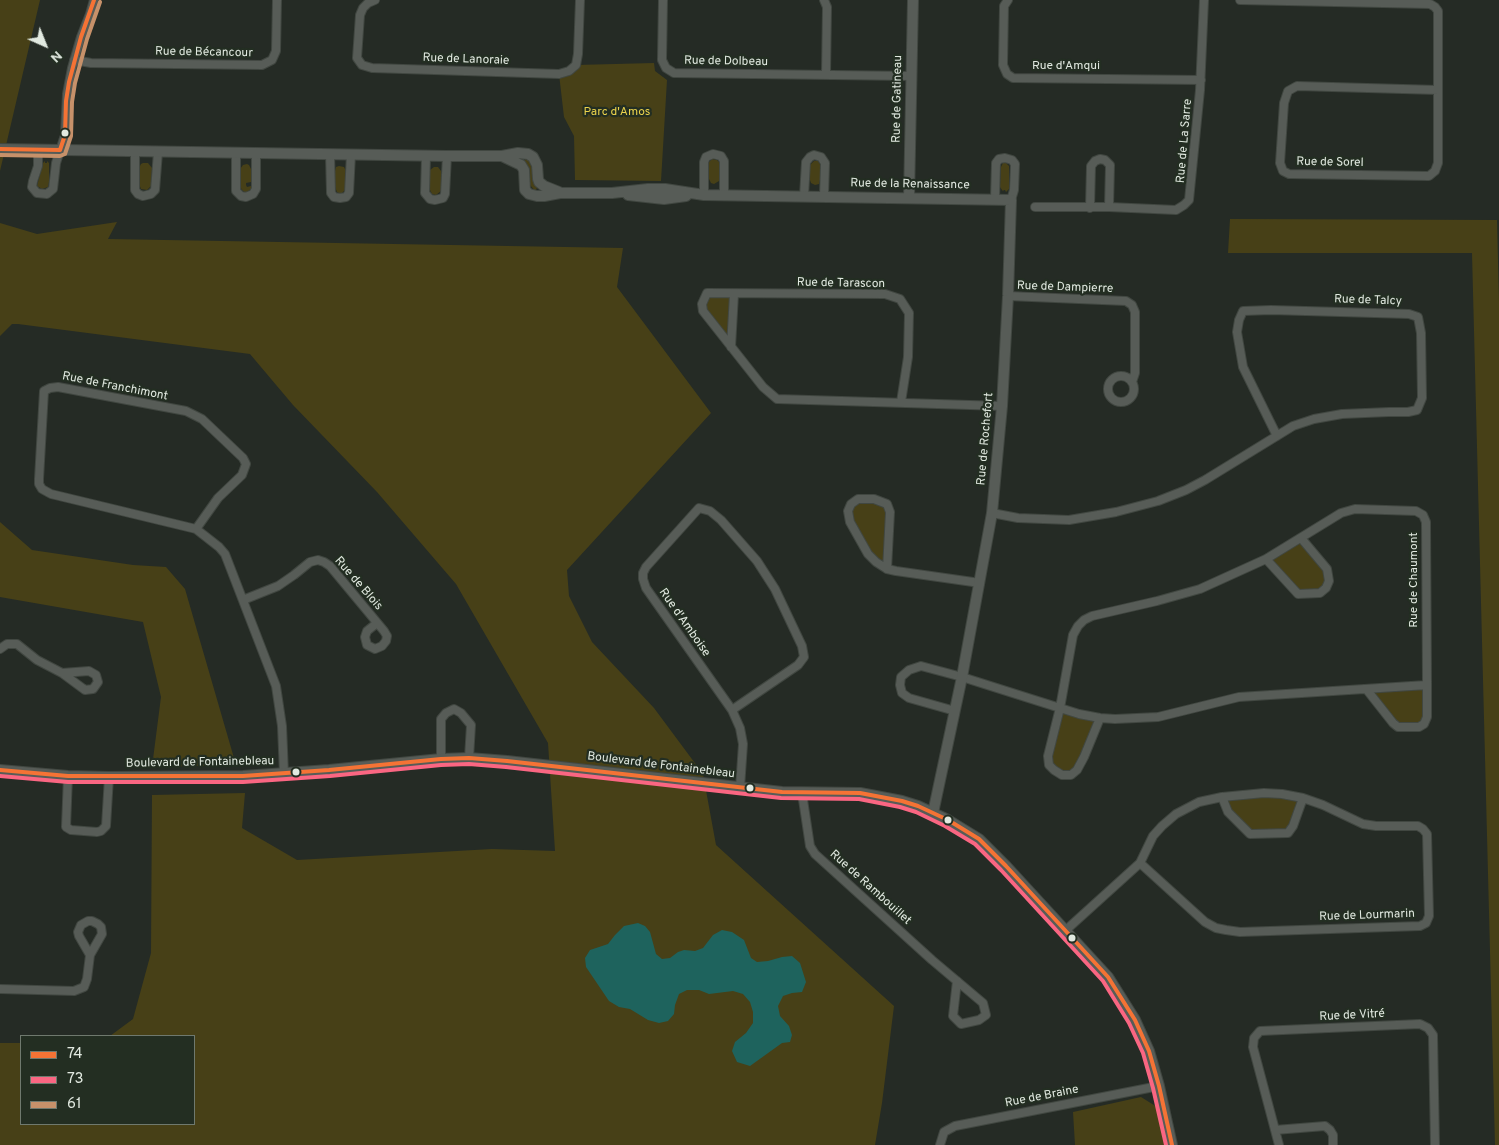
<!DOCTYPE html>
<meta charset="utf-8">
<style>
body{margin:0}
#map{position:relative;width:1499px;height:1145px;overflow:hidden;background:#252b25;font-family:Overpass,sans-serif}
canvas{display:block}
.legend{position:absolute;left:20px;top:1035px;width:175px;height:90px;box-sizing:border-box;background:#232e22;border:1px solid #6f796e;margin:0;padding:6px 9px;list-style:none;font-size:15px;color:#e1e9e0}
.legend li{display:flex;align-items:center;gap:10px;height:25px}
.legend b{width:25px;border:1px solid #6f796e}
.north{position:absolute;left:20px;top:20px;width:50px;height:50px;-webkit-text-stroke:4px #232e22;paint-order:stroke;rotate:136deg;font-size:14px;font-weight:700;line-height:20px;text-align:center;color:#e1e9e0}
.north::after{content:'';display:block;margin:auto;width:18px;height:22px;background:#e1e9e0;clip-path:polygon(50% 0,100% 100%,50% 72%,0 100%)}
</style>
<div id="map">
<canvas width="1499" height="1145"></canvas>
<ul class="legend">
<li><b style="height:6px;background:#f57335"></b>74</li>
<li><b style="height:6px;background:#fa6682"></b>73</li>
<li><b style="height:6px;background:#c7916a"></b>61</li>
</ul>
<div class="north">N</div>
</div>
<script>
const ctx = document.querySelector('canvas').getContext('2d');
ctx.lineJoin = 'round';
function fillPath(path, color) { ctx.fillStyle = color; ctx.fill(path, 'evenodd'); }
const toPath = rows => new Path2D(rows.map(r => 'M' + r).join(''));
function strokePath(path, color, width, dash) { ctx.strokeStyle = color; ctx.lineWidth = width; ctx.lineCap = dash ? 'butt' : 'round'; ctx.setLineDash(dash || []); ctx.stroke(path); }
function label(font, color, halo, rows, align = 'center') {
  ctx.font = font + ' Overpass,sans-serif'; ctx.lineWidth = 4.5; ctx.setLineDash([]); ctx.textBaseline = 'middle'; ctx.strokeStyle = halo; ctx.fillStyle = color; for (const [text, x, y, turn = 0] of rows) {
    ctx.save(); ctx.translate(x, y); ctx.rotate((+turn || 0) * Math.PI / 180); ctx.textAlign = isNaN(turn) ? turn : align; if (halo) ctx.strokeText(text, 0, 0); ctx.fillText(text, 0, 0); ctx.restore();
  }
}
fillPath(toPath([
 [0,0,40,0,0,171],
 [654,63,655,71,667,80,661,181,575,180,574,136,564,117,559,74,576,65],
 [526,158,530,160,532,166,533,178,537,188,535,191,530,185,529,171,524,161],
 [712,159,717,160,720,163,719,181,714,184,711,183,709,179,709,162],
 [45,161,45,163,47,163,47,161,49,163,49,182,48,187,42,189,37,186,43,163],
 [814,161,818,161,821,166,820,180,819,184,815,185,811,183,810,180,810,165],
 [143,163,148,163,152,168,151,186,147,190,141,189,139,184,139,168,141,164],
 [1003,163,1006,163,1009,166,1009,189,1006,192,1005,190,1004,190,1003,191,1002,190,1000,187,1001,167],
 [247,164,249,165,251,169,251,182,246,183,246,185,247,187,251,186,251,189,247,192,245,192,243,191,240,187,240,169,243,165],
 [339,166,344,167,346,171,345,190,341,194,337,192,335,187,335,171,336,167],
 [434,167,438,167,441,171,441,191,436,195,432,194,430,190,430,170],
 [1230,219,1497,220,1499,301,1499,1145,1495,1145,1472,253,1228,253],
 [117,222,108,239,623,248,617,287,711,413,567,570,569,596,592,642,654,708,703,774,716,845,894,1006,882,1103,875,1145,0,1145,0,1043,21,1043,21,1124,194,1124,194,1036,110,1036,133,1019,151,953,152,795,245,793,242,828,297,860,492,849,555,851,548,743,456,584,377,492,293,405,250,354,18,324,12,324,0,336,0,223,37,234],
 [707,293,734,294,731,347,703,311],
 [858,499,887,504,887,569,876,562,850,522,851,504],
 [0,522,32,550,133,565,166,567,185,589,236,765,152,767,161,697,143,622,0,597],
 [1301,538,1327,569,1326,588,1298,594,1266,559],
 [1427,685,1424,724,1398,727,1367,690],
 [1060,708,1100,718,1071,775,1049,765],
 [1264,793,1303,798,1288,833,1250,834,1228,812,1222,797],
 [1141,1097,1157,1107,1164,1145,1075,1145,1073,1112]
]), '#474017');
fillPath(toPath([
 [638,923,645,926,650,932,656,954,662,959,670,958,678,952,684,950,695,951,703,948,713,935,722,930,732,932,744,940,751,958,757,962,768,961,782,957,792,956,800,963,806,982,802,992,792,993,783,996,778,1006,780,1016,789,1026,792,1035,790,1042,782,1043,750,1066,737,1062,732,1051,735,1042,746,1033,753,1023,753,1012,750,1002,743,994,733,991,709,994,699,990,687,990,679,994,675,1005,674,1014,668,1021,659,1023,648,1020,630,1009,619,1007,609,1001,586,967,585,958,590,950,608,944,615,935,624,926]
]), '#1e635d');
const minor = toPath([
 [375,0,368,3,363,8,360,15,357,58,362,65,372,68,559,74,569,71,576,65,578,54,580,0],
 [663,0,662,60,666,68,674,73,911,76],
 [824,0,827,7,826,75],
 [1008,0,1004,6,1003,65,1007,74,1013,78,1201,80],
 [1240,0,1430,4,1435,7,1438,11,1438,163,1435,171,1429,176,1289,174,1283,171,1280,163,1284,103,1288,91,1297,86,1438,90],
 [74,60,91,63,262,65,272,60,276,51,277,0],
 [38,150,38,166,33,181,32,187,37,193,47,194,53,189,56,163,65,135,67,94,72,68,81,37,90,14,94,0],
 [135,151,135,190,138,194,143,196,151,194,155,190,158,152],
 [236,152,236,191,241,196,246,197,253,194,256,189,256,153],
 [330,154,331,193,334,197,340,198,346,197,349,193,351,154],
 [426,156,425,193,430,199,435,200,443,198,445,194,447,156],
 [704,195,704,162,706,157,713,154,721,156,724,161,724,195],
 [804,196,806,162,810,157,814,155,821,157,825,163,824,196],
 [995,199,996,163,999,159,1005,158,1012,160,1015,164,1014,190,1011,200],
 [1035,207,1109,207,1176,210,1184,205,1189,200,1200,90,1204,0],
 [1090,208,1091,166,1095,161,1100,159,1105,160,1110,165,1109,207],
 [1008,296,1126,301,1132,305,1135,312,1135,373,1132,382],
 [731,347,734,294],
 '1108 389a13 13 0 1 1 26 0a13 13 0 1 1-26 0Z',
 [901,402,908,357,909,313,900,299,885,294,707,293,702,304,703,311,763,387,777,399,1002,406],
 [992,513,1018,518,1069,520,1116,512,1158,501,1186,490,1205,480,1293,426,1314,419,1342,414,1389,412,1408,412,1417,410,1422,398,1421,333,1418,317,1409,314,1271,310,1243,311,1239,320,1237,332,1243,367,1277,436],
 [196,529,218,498,242,475,246,464,243,458,202,419,186,411,58,387,50,388,44,391,39,479,39,484,42,489,51,494,196,529,219,547,225,554,276,686,282,726,284,774],
 [1266,559,1298,594,1320,593,1326,588,1329,581,1327,569,1301,538],
 [887,569,890,512,887,504,874,499,858,499,851,504,848,511,850,522,868,554,876,562,887,569,896,571,980,583],
 [243,600,278,586,294,575,310,562,318,560,324,562,330,566,384,631,387,636,386,641,382,646,375,649,367,645,365,637,367,631,377,623],
 [0,649,7,644,17,644,37,660,62,673,85,690,93,689,98,682,96,675,89,671,62,673],
 [1367,690,1393,723,1398,727,1419,727,1424,724,1427,717,1427,685],
 [732,710,798,665,804,657,802,646,775,589,757,561,721,520,710,511,699,508,646,567,643,573,643,579,646,588,732,710,740,728,743,744,740,788],
 [955,711,909,698,902,693,900,685,901,677,909,670,921,666,962,677,1060,708,1079,714,1100,718,1115,719,1158,717,1239,697,1427,685,1426,522,1423,515,1416,511,1355,509,1341,513,1266,559,1200,589,1157,601,1092,616,1084,620,1078,626,1073,635,1060,708,1048,756,1049,765,1054,770,1062,775,1071,775,1077,770,1084,757,1100,718],
 [441,759,441,719,446,713,454,709,461,713,471,725,469,758],
 [68,776,66,827,71,830,97,832,101,831,106,826,109,777],
 [802,793,810,846,815,854,932,960,983,1003,986,1015,979,1020,961,1024,953,1016,957,981],
 [1222,797,1228,812,1250,834,1288,833,1293,826,1303,798],
 [1066,930,1140,863,1153,836,1162,826,1176,814,1199,802,1222,797,1264,793,1282,794,1303,798,1323,805,1363,824,1376,826,1418,826,1423,829,1427,834,1429,916,1426,923,1420,926,1240,932,1226,930,1216,928,1205,922,1140,863],
 [0,989,74,991,84,987,87,979,90,955,102,934,101,927,98,924,92,921,88,921,81,925,78,932,79,936,90,955],
 [1275,1130,1325,1126,1330,1130,1333,1135,1333,1145],
 [940,1145,944,1132,955,1126,1159,1086],
 [1279,1145,1253,1047,1254,1038,1260,1031,1420,1024,1428,1028,1433,1035,1435,1145]
]);
const tertiary = toPath([
 [0,149,447,156,502,156,518,153,528,154,533,157,537,165,538,179,539,182,544,186,559,192],
 [502,156,521,165,524,170,525,190,529,194,537,196,544,196,560,193,612,193,648,189,665,189,704,195,1011,200,1008,296,1002,406,992,513,962,677,933,813],
 [628,195,664,199,686,196],
 [909,198,913,0],
 [0,770,68,776,109,777,243,776,329,770,441,759,469,758,507,761,782,792,860,793,902,801,918,806,948,820,979,839,1006,866,1108,977,1135,1020,1149,1051,1159,1086,1172,1145]
]);
strokePath(minor, '#414741', 10);
strokePath(tertiary, '#414741', 12);
strokePath(minor, '#575c57', 8);
strokePath(tertiary, '#575c57', 10);
strokePath(toPath([
 [0,149,60,150,65,135,66,101,69,82,81,37,94,0],
 [0,770,68,776,243,776,329,770,441,759,469,758,507,761,782,792,860,793,902,801,918,806,948,820,979,839,1006,866,1108,977,1135,1020,1149,1051,1159,1086,1172,1145]
]), '#f57335', 4);
strokePath(toPath([
 [0,776,68,782,243,782,330,776,441,765,469,764,506,767,781,798,859,799,900,807,916,812,945,826,975,844,1001,870,1103,981,1129,1023,1143,1053,1153,1088,1166,1145]
]), '#fa6682', 4);
strokePath(toPath([
 [0,155,60,156,65,154,71,136,72,102,75,83,87,39,100,2]
]), '#c7916a', 4);
for (const [x, y, r, color] of [
 [65,133,4.5,"#e1e9e0"],
 [296,772,4.5,"#e1e9e0"],
 [750,788,4.5,"#e1e9e0"],
 [948,820,4.5,"#e1e9e0"],
 [1072,938,4.5,"#e1e9e0"]
]) { const dot = new Path2D(); dot.arc(x, y, r, 0, 2 * Math.PI); ctx.fillStyle = color; ctx.fill(dot); strokePath(dot, '#232e22', 2); }
label('12px', '#e1e9e0', '#232e22', [
 ["Rue de Bécancour",204,53,1],
 ["Rue de Lanoraie",466,60,2],
 ["Rue de Dolbeau",726,62,1],
 ["Rue d'Amqui",1066,67],
 ["Rue de Gatineau",898,99,-89],
 ["Rue de La Sarre",1185,141,-85],
 ["Rue de Sorel",1330,163,1],
 ["Rue de la Renaissance",910,185,1],
 ["Rue de Tarascon",841,284,1],
 ["Rue de Dampierre",1065,288,2],
 ["Rue de Talcy",1368,301,2],
 ["Rue de Franchimont",115,387,11],
 ["Rue de Rochefort",986,439,-85],
 ["Rue de Chaumont",1415,580,-90],
 ["Rue de Blois",358,584,49],
 ["Rue d'Amboise",684,623,55],
 ["Boulevard de Fontainebleau",200,763,-1],
 ["Boulevard de Fontainebleau",661,766,7],
 ["Rue de Rambouillet",870,888,42],
 ["Rue de Lourmarin",1367,916,-2],
 ["Rue de Vitré",1352,1016,-3],
 ["Rue de Braine",1042,1097,-11]
]);
label('12px', '#ebd34c', '#232e22', [
 ["Parc d'Amos",617,113]
]);
</script>
